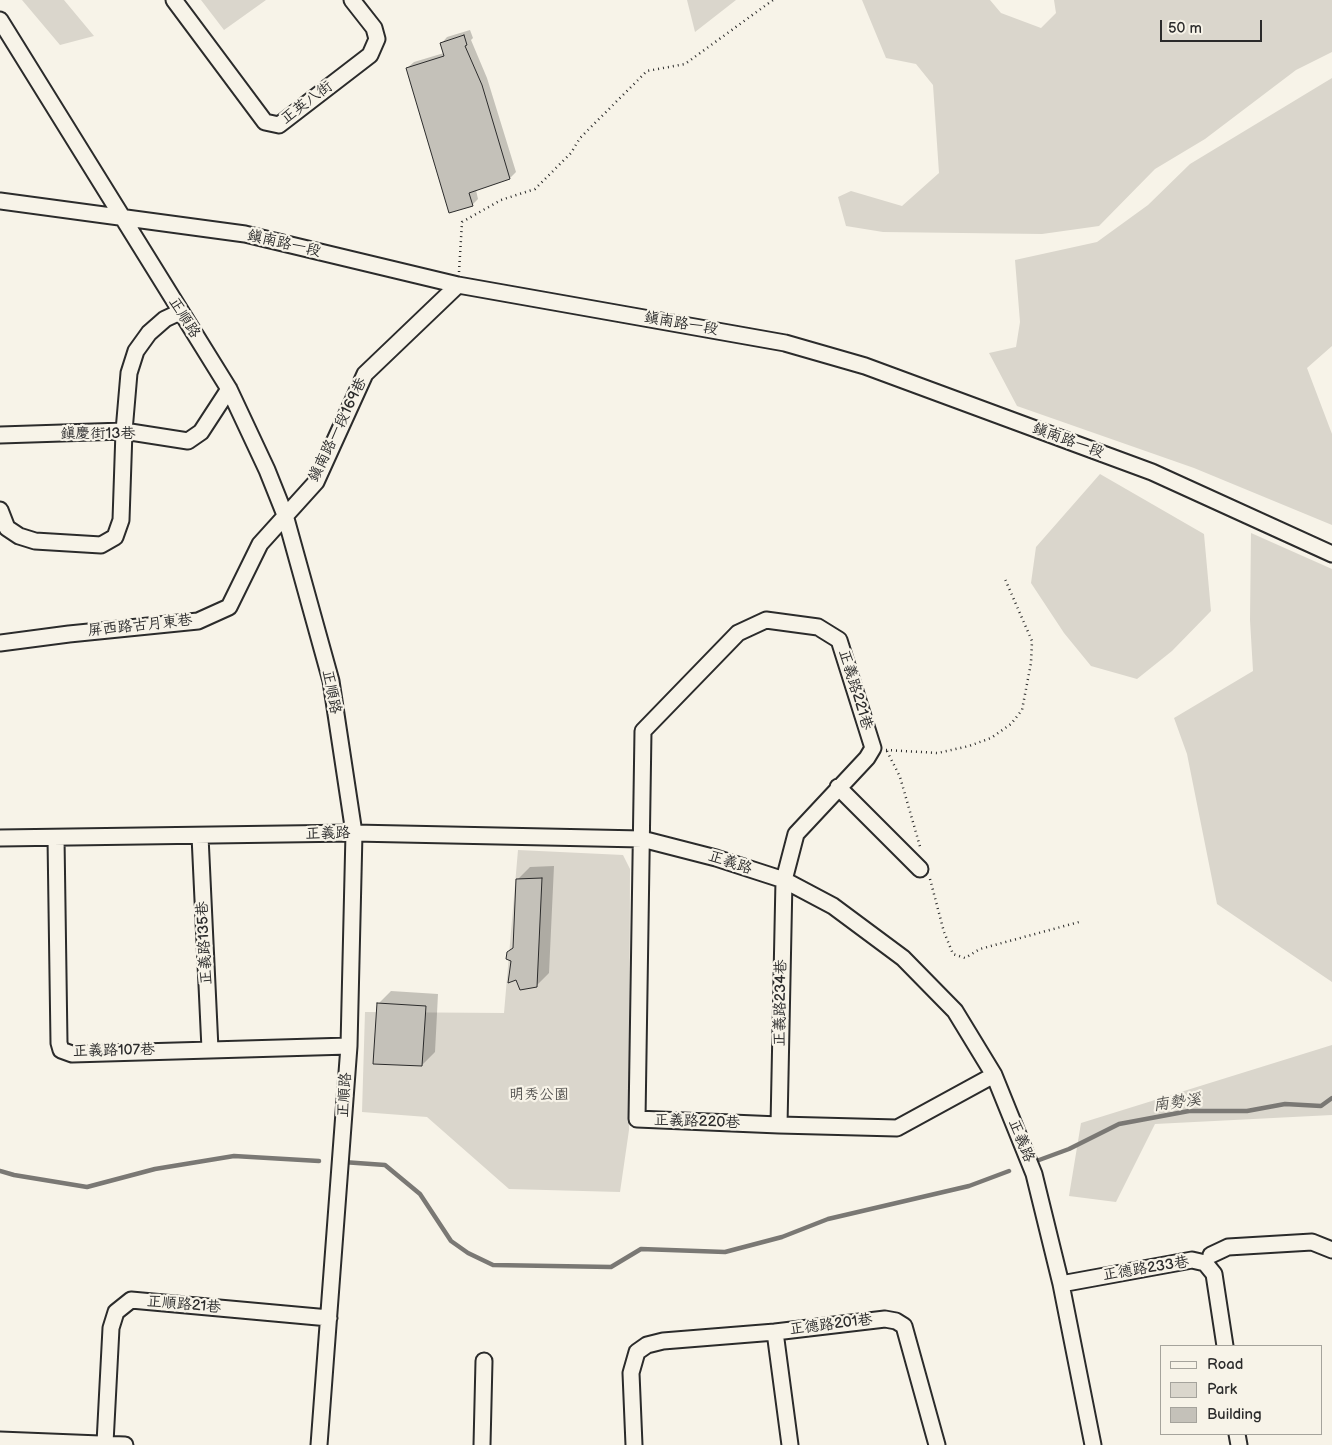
<!DOCTYPE html>
<meta charset="utf-8">
<style>
body{margin:0}
#map{position:relative;width:1332px;height:1445px;overflow:hidden;background:#f7f3e8;font-family:"Balsamiq Sans",sans-serif}
canvas{display:block}
.legend{position:absolute;left:1160px;top:1345px;width:162px;height:90px;box-sizing:border-box;background:#f7f3e8;border:1px solid #a5a39c;margin:0;padding:6px 9px;list-style:none;font-size:15px;color:#2b2b2b}
.legend li{display:flex;align-items:center;gap:10px;height:25px}
.legend b{width:25px;border:1px solid #a5a39c}
.scale{position:absolute;left:1160px;top:20px;width:102px;height:22px;box-sizing:border-box;border:2px solid #2b2b2b;border-top:0;padding-left:6px;font-size:15px;line-height:18px;white-space:nowrap;color:#2b2b2b;-webkit-text-stroke:4px #f7f3e8;paint-order:stroke}
</style>
<div id="map">
<canvas width="1332" height="1445"></canvas>
<ul class="legend">
<li><b style="height:6px;background:#f7f3e8"></b>Road</li>
<li><b style="height:14px;background:#dad6cc"></b>Park</li>
<li><b style="height:14px;background:#c4c1b9"></b>Building</li>
</ul>
<div class="scale">50 m</div>
</div>
<script>
const ctx = document.querySelector('canvas').getContext('2d');
ctx.lineJoin = 'round';
function fillPath(path, color) { ctx.fillStyle = color; ctx.fill(path, 'evenodd'); }
const toPath = rows => new Path2D(rows.map(r => 'M' + r).join(''));
function strokePath(path, color, width, dash) { ctx.strokeStyle = color; ctx.lineWidth = width; ctx.lineCap = dash ? 'butt' : 'round'; ctx.setLineDash(dash || []); ctx.stroke(path); }
function label(font, color, halo, rows, align = 'center') {
  ctx.font = font + ' "Balsamiq Sans","LXGW WenKai TC",sans-serif'; ctx.lineWidth = 4.5; ctx.setLineDash([]); ctx.textBaseline = 'middle'; ctx.strokeStyle = halo; ctx.fillStyle = color; for (const [text, x, y, turn = 0] of rows) {
    ctx.save(); ctx.translate(x, y); ctx.rotate((+turn || 0) * Math.PI / 180); ctx.textAlign = isNaN(turn) ? turn : align; if (halo) ctx.strokeText(text, 0, 0); ctx.fillText(text, 0, 0); ctx.restore();
  }
}
fillPath(toPath([
 [22,0,64,0,94,36,60,45],
 [201,0,266,0,224,30],
 [687,0,736,0,695,32],
 [862,0,990,0,1001,13,1041,28,1056,13,1054,0,1332,0,1332,52,1296,70,1205,139,1155,169,1099,226,1042,234,883,232,846,226,838,197,851,191,902,206,939,173,933,85,916,64,886,58],
 [1332,78,1332,346,1307,368,1332,434,1332,525,1194,468,1017,406,989,353,1016,347,1020,322,1015,260,1097,242,1148,205,1190,164],
 [1100,474,1204,534,1211,611,1172,651,1137,679,1091,666,1064,633,1031,583,1036,547],
 [1251,533,1332,569,1332,982,1217,904,1187,754,1174,718,1253,671,1250,620],
 [518,850,623,855,630,869,629,1130,620,1192,509,1189,427,1117,362,1112,365,1012,504,1013],
 [1332,1045,1332,1115,1155,1124,1116,1202,1069,1196,1081,1123]
]), '#dad6cc');
fillPath(toPath([
 [470,30,473,38,471,40,487,78,516,172,510,178,476,190,478,199,472,205,407,68,414,62,444,53,441,44,447,37],
 [554,866,549,973,536,986,508,952,515,946,518,879,530,867],
 [391,991,438,994,435,1052,422,1065,378,1004]
]), '#0003');
strokePath(toPath([
 [343,1162,385,1165,420,1194,451,1241,468,1253,493,1265,611,1267,641,1249,725,1252,782,1237,828,1219,969,1186,1009,1171],
 [1031,1163,1069,1149,1119,1124,1189,1111,1247,1111,1285,1104,1321,1106,1332,1098],
 [0,1171,14,1175,87,1187,155,1169,234,1156,319,1161]
]), '#7a7874', 4.5);
const building = toPath([
 [464,35,467,45,465,46,482,85,510,179,469,193,473,206,449,213,406,68,444,56,440,43,464,35],
 [542,878,537,987,520,990,516,980,508,983,511,961,506,959,507,952,513,948,516,879,542,878],
 [377,1003,426,1006,422,1066,373,1064,377,1003]
]);
fillPath(building, '#c4c1b9');
strokePath(building, '#2b2b2b', 1);
const minor = toPath([
 [174,0,265,122,279,125,370,55,377,39,374,28,352,0],
 [0,20,229,389,267,470,285,515,331,681,354,833,349,1046,319,1445],
 [0,201,245,234,458,285,785,343,865,366,1152,472,1332,554],
 [0,435,124,431,188,441,201,432,229,389],
 [0,510,7,528,19,536,35,541,101,545,115,537,121,520,124,431,129,373,136,351,149,333,165,319,180,312],
 [0,643,69,634,198,621,229,607,260,544,316,482,365,374,458,285],
 [838,787,920,869],
 [200,836,210,1049],
 [0,838,354,833,642,839,716,858,784,880,833,906,903,958,955,1011,994,1075,1034,1174,1061,1284,1093,1445],
 [56,838,59,1043,61,1050,72,1054,349,1046],
 [779,1125,784,880,796,834,867,758,873,748,839,640,818,627,766,620,738,633,643,731,637,1119,779,1125,897,1128,994,1075],
 [1211,1255,1228,1247,1312,1242,1332,1250],
 [1061,1284,1192,1260,1205,1263,1214,1274,1225,1346],
 [775,1332,790,1445],
 [1237,1434,1239,1445],
 [0,1440,125,1445],
 [105,1443,111,1328,116,1312,131,1300,329,1318],
 [482,1445,484,1361],
 [634,1445,631,1373,637,1352,647,1345,663,1341,775,1332,885,1319,896,1321,904,1326,937,1445]
]);
strokePath(minor, '#2b2b2b', 19);
strokePath(toPath([
 [459,272,462,222,501,200,535,189,571,153,580,138,647,71,685,64,773,0],
 [886,750,938,753,969,746,991,738,1011,724,1022,710,1031,663,1032,641,1005,579],
 [887,751,900,777,921,850],
 [930,879,944,932,953,954,965,958,980,949,1079,922]
]), '#2b2b2b', 2.5, [1, 4]);
strokePath(minor, '#f7f3e8', 15);
label('15px', '#2b2b2b', '#f7f3e8', [
 ["正英八街",307,103,-37],
 ["鎮南路一段",284,244,13],
 ["正順路",184,318,58],
 ["鎮南路一段",681,324,10],
 ["鎮南路一段169巷",338,430,-64],
 ["鎮慶街13巷",98,434],
 ["鎮南路一段",1068,441,20],
 ["屏西路古月東巷",140,626,-6],
 ["正義路221巷",855,690,73],
 ["正順路",331,692,79],
 ["正義路",328,834,-1],
 ["正義路",730,863,18],
 ["正義路135巷",205,943,-93],
 ["正義路234巷",781,1003,-89],
 ["正義路107巷",114,1051,-1],
 ["正順路",345,1095,-86],
 ["正義路220巷",697,1122,2],
 ["正義路",1021,1141,68],
 ["正德路233巷",1146,1269,-9],
 ["正順路21巷",184,1305,5],
 ["正德路201巷",831,1325,-7]
]);
label('15px', '#575653', '#f7f3e8', [
 ["明秀公園",539,1095]
]);
label('italic 16px', '#53524f', '#f7f3e8', [
 ["南勢溪",1177,1103,-7]
]);
</script>
